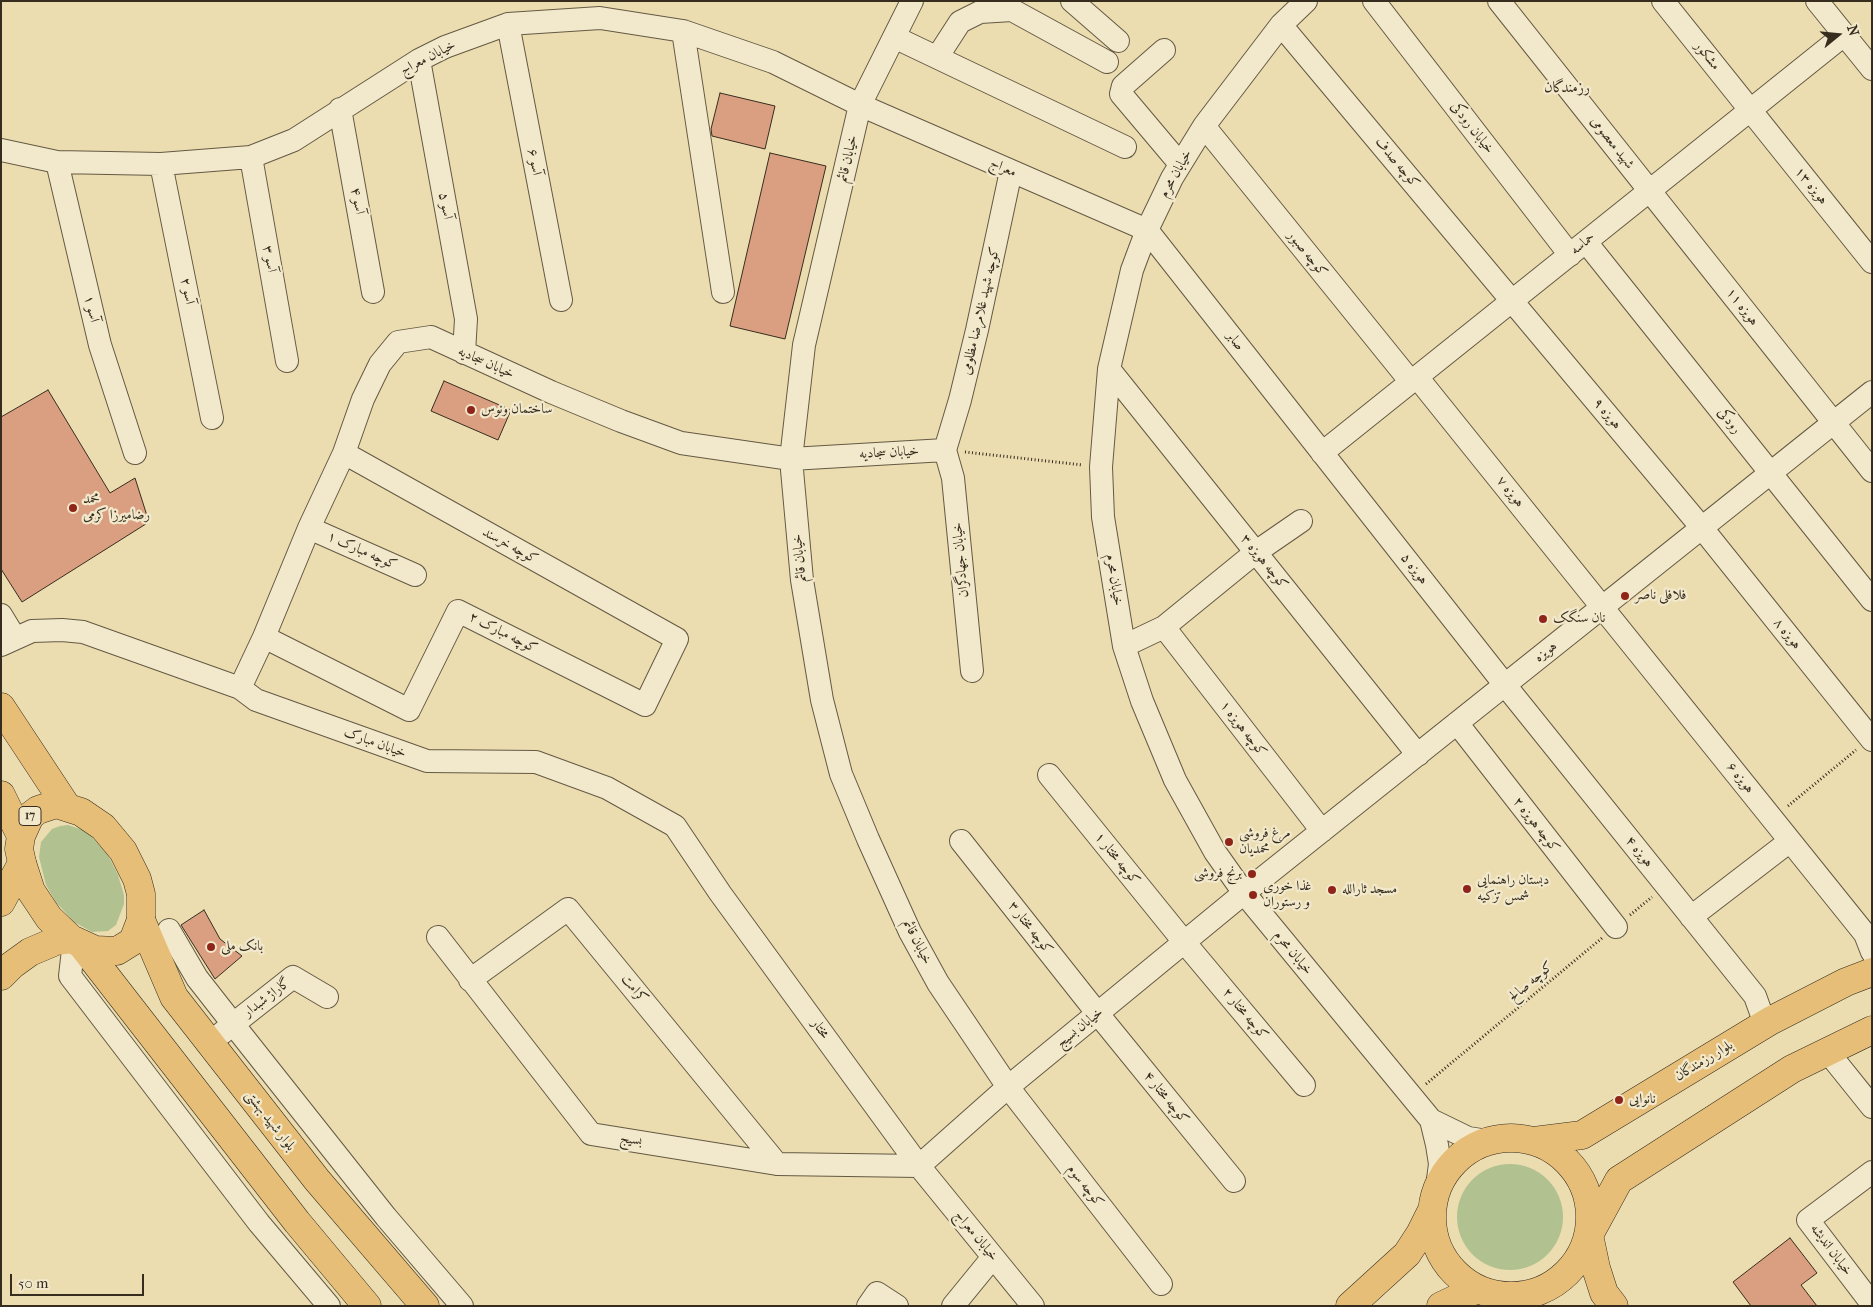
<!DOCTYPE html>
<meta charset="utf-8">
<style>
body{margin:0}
#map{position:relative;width:1873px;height:1307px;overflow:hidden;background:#ebddb0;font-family:"IM FELL French Canon",serif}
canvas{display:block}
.frame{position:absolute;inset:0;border:2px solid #372d1f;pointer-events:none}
.north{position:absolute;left:1813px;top:10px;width:50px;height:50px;-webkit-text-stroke:4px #f2e9cc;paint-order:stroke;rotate:73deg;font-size:14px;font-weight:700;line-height:20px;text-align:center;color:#372d1f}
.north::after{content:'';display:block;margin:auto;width:18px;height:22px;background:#372d1f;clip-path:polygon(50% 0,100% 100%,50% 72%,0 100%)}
.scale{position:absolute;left:10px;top:1274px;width:134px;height:22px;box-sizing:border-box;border:2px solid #372d1f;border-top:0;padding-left:6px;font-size:15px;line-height:18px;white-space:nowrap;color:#372d1f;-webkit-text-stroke:4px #f2e9cc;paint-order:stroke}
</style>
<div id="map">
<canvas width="1873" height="1307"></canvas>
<div class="frame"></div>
<div class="north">N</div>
<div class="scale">50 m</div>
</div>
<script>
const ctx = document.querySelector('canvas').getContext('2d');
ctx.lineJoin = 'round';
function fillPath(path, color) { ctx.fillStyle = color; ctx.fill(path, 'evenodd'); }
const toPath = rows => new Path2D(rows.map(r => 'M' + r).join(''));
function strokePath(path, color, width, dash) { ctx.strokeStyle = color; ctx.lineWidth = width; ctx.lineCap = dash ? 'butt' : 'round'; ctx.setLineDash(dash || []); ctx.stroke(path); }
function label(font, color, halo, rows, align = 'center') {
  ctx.font = font + ' "IM FELL French Canon",Amiri,serif'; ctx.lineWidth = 4.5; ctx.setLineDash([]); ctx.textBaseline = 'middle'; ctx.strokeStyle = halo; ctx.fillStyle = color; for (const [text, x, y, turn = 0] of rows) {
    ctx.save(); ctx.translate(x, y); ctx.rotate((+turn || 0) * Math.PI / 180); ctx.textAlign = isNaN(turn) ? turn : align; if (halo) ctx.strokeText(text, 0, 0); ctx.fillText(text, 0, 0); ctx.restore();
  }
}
fillPath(toPath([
 [68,825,83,830,91,836,108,855,118,875,124,895,124,904,116,925,108,931,92,932,74,922,56,902,46,885,39,857,41,842,52,829,60,826],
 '1457 1217a53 53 0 1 1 106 0a53 53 0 1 1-106 0Z'
]), '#b1c290');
const building = toPath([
 [720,93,775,106,765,149,712,136,711,129,720,93],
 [770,153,826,166,785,339,730,326,770,153],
 [444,381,511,410,498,440,431,411,444,381],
 [48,390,110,493,135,478,149,522,22,602,1,569,1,417,48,390],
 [204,910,220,939,242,956,215,979,181,925,204,910],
 [1790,1238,1817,1273,1801,1285,1817,1306,1751,1306,1733,1282,1790,1238]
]);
fillPath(building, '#d99f80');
strokePath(building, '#372d1f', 1);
const minor = toPath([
 [912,1,860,105,804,345,791,459,802,580,822,700,841,774,868,839,910,932,938,983,1008,1087,1161,1284],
 [1072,1,1118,41],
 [1306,1,1281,25,1204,126,1172,178,1147,230,1132,270,1109,369,1101,467,1103,517,1124,646,1142,701,1175,780,1215,852,1244,893,1431,1120,1468,1138,1488,1141],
 [1374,1,1570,255],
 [1499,1,1872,471],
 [1663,1,1872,262],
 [1817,1,1872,69],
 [508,24,561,300],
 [1281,25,1702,528,1872,740],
 [683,31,723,292],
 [894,37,1125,147],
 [1164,50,1123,86,1121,94,1180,164],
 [938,56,960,22,980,12,1012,10,1107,62],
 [419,60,466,319,464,353],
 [340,109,373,292],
 [1204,126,1411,382],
 [1,150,57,162,161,164,251,157,294,140,419,60,445,47,508,24,600,18,683,31,773,62,860,105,1147,230,1505,685,1755,996,1765,1024],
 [251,157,287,361],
 [57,162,100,345,135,453],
 [161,164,212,418],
 [1586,242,1872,600],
 [1109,369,1418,755],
 [1417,377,1865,934,1872,952],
 [945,450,960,400,977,330,1011,171],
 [945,450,953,478,972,671],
 [1322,453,1844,35],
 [309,528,415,575],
 [1,615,15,638],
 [1164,627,1322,831],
 [264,637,409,710,458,611,645,705,677,639,344,453],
 [1,645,32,631,62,630,83,632,240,688,256,700,427,761,536,762,607,788,675,826,720,893,919,1166,1033,1306],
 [1124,646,1164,627,1256,552,1301,521],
 [240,688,264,637,309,528,344,453,363,399,380,364,398,342,431,337,551,392,621,421,681,443,791,459,945,450],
 [1457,723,1616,927],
 [1049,775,1185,943,1304,1085],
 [961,841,1098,1014,1234,1181],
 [1691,917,1790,841],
 [169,930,197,978,233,1024,386,1217,462,1306],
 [438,937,591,1134,777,1164,919,1166],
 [74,941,70,976,259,1223,329,1306],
 [470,980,568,909,777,1164],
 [222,1033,293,977,327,997],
 [1827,1051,1872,1107],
 [1431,1120,1437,1145,1440,1164,1437,1187],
 [919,1166,1008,1087,1244,893,1872,392],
 [1872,1172,1808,1220,1872,1304],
 [868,1306,877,1293,897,1306],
 [953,1306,993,1257]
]);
const major = toPath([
 [1,902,22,863],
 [141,920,174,997,317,1180,425,1306],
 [81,944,297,1222,367,1306],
 [1,976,12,965,30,952,56,941,71,939],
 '1432 1217a79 79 0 1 1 158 0a79 79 0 1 1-158 0Z',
 [1534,1141,1582,1135,1770,1021,1846,982,1872,972],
 [1350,1306,1407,1254,1420,1234,1432,1210],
 [1441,1306,1477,1289],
 [1614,1306,1604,1293,1596,1268,1589,1235,1619,1180,1792,1069,1872,1030]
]);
const highway = toPath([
 [1,707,67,807],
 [1,795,21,836],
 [56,804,81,812,103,827,123,851,137,879,141,894,141,920,133,941,117,951,95,950,71,939,49,918,31,891,22,863,19,849,21,836,30,816,38,810,56,804]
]);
strokePath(minor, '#645943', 24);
strokePath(major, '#372d1f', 29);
strokePath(highway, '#372d1f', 29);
strokePath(toPath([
 [965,452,1083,465],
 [1788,806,1856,750],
 [1630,915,1652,897],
 [1426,1084,1602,938]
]), '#372d1f', 3, [1, 2.5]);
strokePath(minor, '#f2e9cc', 22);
strokePath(major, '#e6be78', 28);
strokePath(highway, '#e6be78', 28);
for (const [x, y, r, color] of [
 [471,410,5,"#8f2418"],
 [73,508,5,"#8f2418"],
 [1625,596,5,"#8f2418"],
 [1543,619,5,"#8f2418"],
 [1229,842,5,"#8f2418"],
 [1252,874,5,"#8f2418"],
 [1467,889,5,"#8f2418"],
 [1332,890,5,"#8f2418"],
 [1253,895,5,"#8f2418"],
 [211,947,5,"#8f2418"],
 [1619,1100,5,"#8f2418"]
]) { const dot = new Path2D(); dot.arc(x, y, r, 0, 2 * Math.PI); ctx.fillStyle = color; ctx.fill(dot); strokePath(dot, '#f2e9cc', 2); }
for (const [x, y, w] of [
 [30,816,22]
]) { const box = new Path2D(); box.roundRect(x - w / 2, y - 9.5, w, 19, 4); ctx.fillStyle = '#f2e9cc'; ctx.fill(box); strokePath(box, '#372d1f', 1); }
label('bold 12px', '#372d1f', null, [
 ["17",30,816]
]);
label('14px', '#372d1f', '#f2e9cc', [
 ["مشکور",1707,56,51],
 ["خیابان معراج",428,58,-27],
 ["خیابان رودکی",1472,128,52],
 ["شهید معصومی",1612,143,52],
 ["خیابان قائم",848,159,-77],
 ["آسو ۶",534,162,79],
 ["کوچه صدف",1397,163,50],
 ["معراج",1003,168,24],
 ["خیابان محرم",1176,174,-61],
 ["هویزه ۱۳",1811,186,51],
 ["آسو ۴",357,201,80],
 ["آسو ۵",445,206,80],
 ["حماسه",1583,244,-39],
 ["کوچه صبور",1307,254,51],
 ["آسو ۳",269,259,80],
 ["آسو ۲",187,291,79],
 ["هویزه ۱۱",1742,307,52],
 ["آسو ۱",91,309,77],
 ["کوچه شهید غلامرضا مظلومی",981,311,-77],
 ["صابر",1235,341,52],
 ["خیابان سجادیه",486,363,24],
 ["هویزه ۹",1607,414,50],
 ["رودکی",1729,421,51],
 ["خیابان سجادیه",889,453,-3],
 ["هویزه ۷",1510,492,51],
 ["کوچه خرسند",510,546,29],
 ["کوچه مبارک ۱",362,551,24],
 ["خیابان قائم",800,558,-96],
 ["خیابان جهادگران",961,560,-95],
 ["کوچه هویزه ۳",1264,562,51],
 ["هویزه ۵",1414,569,52],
 ["خیابان محرم",1114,580,81],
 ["کوچه مبارک ۲",503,633,27],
 ["هویزه ۸",1787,634,51],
 ["هویزه",1546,652,-38],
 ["کوچه هویزه ۱",1243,729,52],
 ["خیابان مبارک",375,743,20],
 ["هویزه ۶",1740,778,51],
 ["کوچه هویزه ۲",1536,825,52],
 ["هویزه ۴",1639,852,51],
 ["کوچه مختار ۱",1117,859,51],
 ["کوچه مختار ۳",1030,928,52],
 ["خیابان قائم",917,942,63],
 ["خیابان محرم",1293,953,51],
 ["کوچه صالح",1531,982,-40],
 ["کرامت",634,989,51],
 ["گاراژ شبدار",267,998,-37],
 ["کوچه مختار ۲",1245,1014,50],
 ["خیابان بسیج",1080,1028,-39],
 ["مختار",820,1029,54],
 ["بلوار رزمندگان",1704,1061,-31],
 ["کوچه مختار ۴",1166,1098,51],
 ["بلوار شهید بهشتی",270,1121,52],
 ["بسیج",631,1140,9],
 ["کوچه سوم",1085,1186,52],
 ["خیابان معراج",976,1236,51],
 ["خیابان اندیشه",1831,1250,53]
]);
label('14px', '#372d1f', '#f2e9cc', [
 ["ساختمان ونوس",481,410],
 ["محمد",83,500],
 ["رضامیرزا کرمی",83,516],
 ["فلافلی ناصر",1635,596],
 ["نان سنگک",1553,619],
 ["مرغ فروشی",1239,834],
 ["محمدیان",1239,850],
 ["برنج فروشی",1242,874,"right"],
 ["دبستان راهنمایی",1477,881],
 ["شمس تزکیه",1477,897],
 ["غذا خوری",1263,887],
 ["و رستوران",1263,903],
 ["مسجد ثارالله",1342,890],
 ["بانک ملی",221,947],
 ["نانوایی",1629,1100]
], 'left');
label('15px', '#372d1f', '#f2e9cc', [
 ["رزمندگان",1567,88]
]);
</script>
